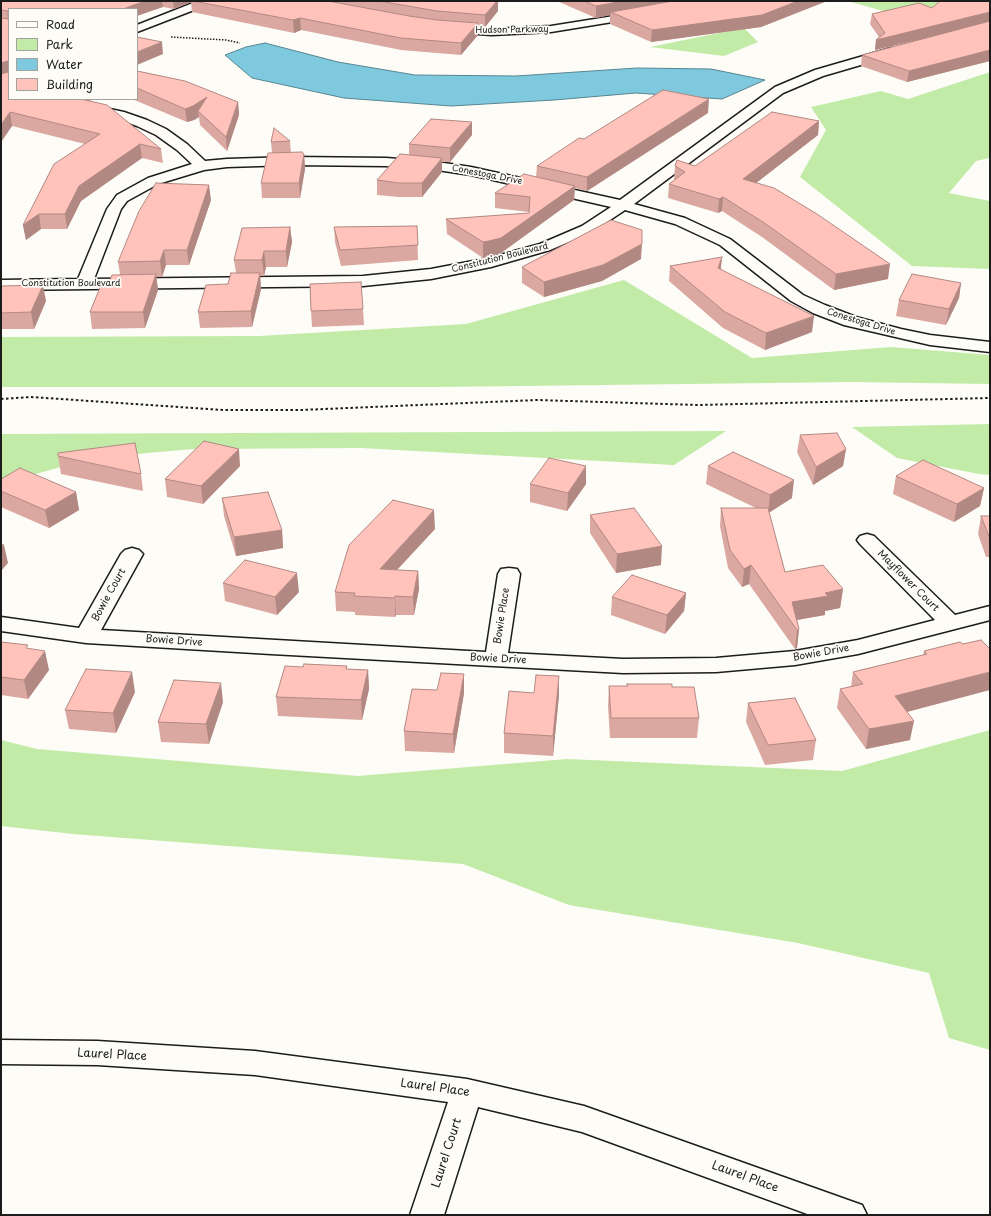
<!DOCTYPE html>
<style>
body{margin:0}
#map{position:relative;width:991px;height:1216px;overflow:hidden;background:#fdfcf7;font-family:"Playpen Sans",sans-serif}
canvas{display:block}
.frame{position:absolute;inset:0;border:2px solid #1c1c1c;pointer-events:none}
.legend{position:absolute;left:8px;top:8px;width:130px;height:92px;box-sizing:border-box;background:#fdfcf7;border:1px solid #a3a29f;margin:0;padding:5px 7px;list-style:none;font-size:12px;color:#1c1c1c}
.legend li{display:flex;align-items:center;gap:8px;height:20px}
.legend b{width:20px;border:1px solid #a3a29f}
</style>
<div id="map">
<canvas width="991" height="1216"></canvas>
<div class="frame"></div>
<ul class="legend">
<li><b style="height:5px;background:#fdfcf7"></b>Road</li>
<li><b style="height:11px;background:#c1eba7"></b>Park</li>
<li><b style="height:11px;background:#7fc9df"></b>Water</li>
<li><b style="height:11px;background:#ffc3bb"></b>Building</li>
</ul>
</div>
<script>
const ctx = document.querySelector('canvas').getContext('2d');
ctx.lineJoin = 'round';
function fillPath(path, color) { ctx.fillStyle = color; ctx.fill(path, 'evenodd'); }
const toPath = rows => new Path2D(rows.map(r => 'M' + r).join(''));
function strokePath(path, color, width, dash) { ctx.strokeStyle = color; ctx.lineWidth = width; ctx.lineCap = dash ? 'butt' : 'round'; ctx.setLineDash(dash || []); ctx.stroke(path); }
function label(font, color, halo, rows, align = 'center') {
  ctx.font = font + ' "Playpen Sans",sans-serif'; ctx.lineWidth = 3.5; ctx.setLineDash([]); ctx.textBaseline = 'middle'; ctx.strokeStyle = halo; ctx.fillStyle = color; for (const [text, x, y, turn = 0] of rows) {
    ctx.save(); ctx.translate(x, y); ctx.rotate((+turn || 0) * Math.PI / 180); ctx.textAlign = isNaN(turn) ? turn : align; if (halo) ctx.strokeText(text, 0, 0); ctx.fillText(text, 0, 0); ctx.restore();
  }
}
fillPath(toPath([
 [853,1,950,1,926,13,887,12,851,2],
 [744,28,758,42,724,56,650,47],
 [990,72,990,158,976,161,949,193,990,201,990,269,912,266,800,177,826,130,811,107,881,91,908,99],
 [624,280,752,358,891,347,990,355,990,384,851,382,437,387,1,387,1,337,259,336,466,324],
 [990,424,990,475,979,474,897,458,852,427],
 [726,431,674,465,361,448,192,449,92,458,1,484,1,434],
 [990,730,990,1050,949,1038,929,973,798,943,569,905,463,864,73,834,1,826,1,740,37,749,358,776,567,759,842,771]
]), '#c1eba7');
const water = toPath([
 [265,43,338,62,415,75,516,76,637,68,711,69,765,80,722,99,636,93,554,100,451,106,344,98,252,78,225,55,246,47,265,43]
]);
fillPath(water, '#7fc9df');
strokePath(water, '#578491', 1);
const minor = toPath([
 [198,1,213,1,212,3,137,32,137,25,198,1],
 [639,12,645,15,643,17,551,32,492,35,449,32,445,31,443,29,445,27,449,26,492,29,551,26,639,12],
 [891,48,895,49,897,52,895,55,823,76,783,93,634,204,685,218,730,239,803,295,825,305,856,317,901,329,930,335,990,342,990,352,930,345,844,325,813,313,791,301,720,245,675,224,625,210,592,232,550,250,491,267,431,279,363,286,1,290,1,280,78,279,107,209,117,195,148,178,192,164,177,150,156,135,137,126,116,118,39,102,38,99,62,99,124,112,147,120,166,129,187,144,205,161,227,159,291,157,386,158,437,162,471,167,620,200,775,87,815,70,891,48],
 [291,165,386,166,437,170,471,175,611,207,582,226,540,244,489,258,431,269,363,276,94,279,121,209,127,201,158,184,204,170,227,167,291,165],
 [867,534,874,536,955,615,990,606,990,620,858,654,795,665,716,672,623,673,271,654,86,643,1,631,1,617,79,628,121,554,125,550,132,548,139,550,143,554,101,630,486,652,498,574,501,569,509,568,517,569,520,574,508,653,623,659,716,658,795,651,858,640,935,620,860,544,857,540,860,536,867,534],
 [1,1040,97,1041,255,1051,467,1079,584,1106,862,1205,867,1215,810,1215,582,1132,478,1107,444,1215,410,1215,448,1102,255,1075,97,1065,1,1064,1,1040]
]);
strokePath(minor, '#1c1c1c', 3);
strokePath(toPath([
 [171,37,226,40,240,43]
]), '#1c1c1c', 1.5, [1.5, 1.5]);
strokePath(toPath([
 [1,399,31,397,223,410,301,410,537,400,698,405,990,398]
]), '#1c1c1c', 2, [2.5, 2.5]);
fillPath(minor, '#fdfcf7');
fillPath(toPath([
 [1,1,498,1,498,11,485,27,478,26,478,35,461,55,401,50,301,30,294,33,192,12,191,2,174,9,163,7,9,9,9,99,91,99,91,101,161,149,163,163,142,158,81,201,67,229,41,229,26,240,23,225,85,144,12,126,1,142],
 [557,1,827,1,761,27,651,42,610,24,610,15,596,18],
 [990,1,990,61,907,82,861,66,862,55,930,37,875,50,876,40,879,37,870,24,872,14],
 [137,71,238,102,239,115,227,151,200,125,199,117,194,120,187,122,132,99,137,99],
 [708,113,587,191,575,188,574,200,501,253,483,258,447,234,446,219,529,213,529,212,495,208,495,193,536,177,537,166,584,139],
 [819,121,818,135,756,183,888,279,834,290,762,237,722,211,718,213,668,198,669,184,674,180,675,166,695,166],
 [472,135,450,162,442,162,442,172,422,197,399,197,377,195,377,180,409,155,409,144],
 [290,141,291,153,304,154,305,169,300,198,262,198,261,183,272,153,271,142],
 [211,200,189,265,166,265,162,277,156,277,158,290,145,328,92,329,90,312,108,285,120,274,118,262],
 [417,226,418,260,341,266,335,242,334,227],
 [290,227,292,242,287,267,266,267,264,276,260,276,261,289,252,327,200,328,198,312,228,284,236,273,234,260],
 [722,257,721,269,812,332,765,350,723,328,669,281,670,266],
 [641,259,602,281,544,297,522,283,522,267],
 [961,283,959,298,946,325,896,316,899,300],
 [1,286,46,301,34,329,1,329],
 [363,309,364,325,312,327,311,311],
 [800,435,846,449,843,466,813,485,797,452],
 [58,456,141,474,143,491,61,474],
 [240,466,203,504,167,497,165,479],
 [708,466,792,498,769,513,785,572,843,589,840,608,825,611,825,615,797,620,799,629,797,648,795,649,749,584,742,587,728,568,720,526,721,508,756,508,706,484],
 [896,476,984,488,980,506,954,522,893,494],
 [1,479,76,492,79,510,49,528,1,507],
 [530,484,586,484,567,511,530,502],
 [222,498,282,530,283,548,236,556,224,516],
 [590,515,661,565,616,573,590,533],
 [981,516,990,516,990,557,986,557,978,534],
 [435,529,397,570,418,571,419,589,414,615,396,615,395,617,355,615,355,612,336,611,335,592],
 [223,583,299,592,277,615,225,601],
 [686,593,684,611,665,634,611,615,612,597],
 [1,642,28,649,49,670,28,699,1,695],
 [960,642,907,712,910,740,866,749,837,708,840,689,851,687,853,672,923,655,924,651],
 [347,666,347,669,368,670,369,689,362,720,278,716,276,697,303,667],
 [627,684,672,687,699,718,697,738,610,738,608,706,609,686,627,686],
 [135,692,116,733,69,729,65,710],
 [464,693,454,753,405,751,404,731],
 [559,695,553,756,504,753,504,733],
 [223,702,209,744,161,742,158,722],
 [748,703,816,740,813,760,765,765,746,722]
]), '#dba8a1');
fillPath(toPath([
 [145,1,162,1,163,7,137,16,137,9,123,9],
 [173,1,191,1,191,2,174,9],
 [497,1,498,1,498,11,485,27,485,15],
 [623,1,685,1,611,12,610,15,596,18,596,6],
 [798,1,827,1,761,27,651,42,652,30],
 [990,12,990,23,875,50,876,40],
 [300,18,301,30,294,33,293,20],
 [478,23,478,35,461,55,461,43],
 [162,42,163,54,137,65,137,52],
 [990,50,990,61,907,82,909,71],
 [8,61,9,74,1,77,1,63],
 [207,97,198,111,199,117,194,120,187,122,185,109],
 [709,99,708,113,587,191,587,177],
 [238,102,239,115,227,151,226,137],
 [10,112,12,126,1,142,1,125],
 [819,121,818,135,742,194,743,179],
 [472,122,472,135,450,162,450,148],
 [140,144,142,158,81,201,67,229,65,214,79,186],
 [304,154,305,169,300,198,299,183],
 [442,158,442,172,422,197,422,183],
 [209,185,211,200,189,265,187,250],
 [575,186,574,200,501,253,483,258,483,242],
 [723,197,722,211,718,213,719,199],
 [39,214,41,229,26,240,23,225],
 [290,227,292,242,287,267,286,251],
 [642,244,641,259,602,281,544,297,544,282],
 [164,250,166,265,162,277,160,261],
 [264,251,266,267,264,276,262,260],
 [722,257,720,272,718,268],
 [890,264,888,279,834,290,836,274],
 [260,273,261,289,252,327,251,311],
 [156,274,158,290,145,328,143,312],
 [961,283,959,298,946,325,949,309],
 [43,285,46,301,34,329,31,312],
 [814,316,812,332,765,350,766,333],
 [239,449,240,466,203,504,201,486],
 [846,449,843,466,813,485,816,467],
 [586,466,586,484,567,511,568,493],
 [794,480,792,498,768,513,770,495],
 [984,488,980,506,954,522,957,504],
 [76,492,79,510,49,528,45,510],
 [434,510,435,529,381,587,380,569],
 [282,530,283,548,236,556,234,537],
 [4,545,8,563,1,571,1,548],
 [662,546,661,565,616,573,617,554],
 [751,565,749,584,742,587,744,569],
 [418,571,419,589,414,615,413,597],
 [297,573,299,592,277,615,275,597],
 [843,589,840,608,825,611,825,615,791,621,792,602,825,593],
 [686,593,684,611,665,634,667,615],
 [395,596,396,615,395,617],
 [799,629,797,648,795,649,797,630],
 [45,651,49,670,28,699,24,680],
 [368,670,369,689,362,720,361,700],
 [132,672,135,692,116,733,113,713],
 [990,672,990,690,892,716,895,696],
 [464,674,464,693,454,753,453,734],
 [559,676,559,695,553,756,553,736],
 [221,683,223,702,209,744,206,724],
 [914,721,910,740,866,749,869,729]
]), '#b28883');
const building = toPath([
 [1,1,145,1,123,9,9,9,9,99,81,99,107,105,161,149,140,144,79,186,65,214,39,214,23,225,54,164,100,134,10,112,1,125,1,74,8,72,8,61,1,63,1,18,8,19,8,11,1,10,1,1],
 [193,1,328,1,409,16,437,20,478,23,461,43,401,38,300,18,293,20,193,1],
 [379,1,497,1,485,15,437,11,379,1],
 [584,1,623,1,596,6,584,1],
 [673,1,798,1,762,15,652,30,611,12,673,1],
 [940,1,990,1,990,12,876,40,885,33,872,14,919,3,932,8,940,1],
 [990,21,990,50,909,71,862,55,990,21],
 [137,37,162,42,137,52,137,37],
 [137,71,185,81,238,102,226,137,198,111,207,97,193,106,185,109,137,88,137,71],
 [663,90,709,99,587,177,537,166,579,138,584,139,663,90],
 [772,112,819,121,743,179,774,188,817,214,890,264,836,274,763,222,723,197,719,199,669,184,685,172,675,166,677,160,695,166,772,112],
 [431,119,472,122,450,148,409,144,431,119],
 [274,128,290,141,271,142,274,128],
 [302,152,304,154,299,183,261,183,268,153,302,152],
 [400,154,442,158,422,183,399,183,377,180,400,154],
 [524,174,575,186,501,238,489,241,483,242,446,219,529,213,530,197,495,193,524,174],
 [156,183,209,185,187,250,164,250,160,261,118,262,139,211,156,183],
 [611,220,642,230,642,244,603,265,544,282,522,267,611,220],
 [417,226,418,245,340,250,334,227,417,226],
 [290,227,286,251,264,251,262,260,234,260,242,228,290,227],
 [722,257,718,268,814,316,766,333,725,312,670,266,722,257],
 [231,273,260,273,251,311,198,312,206,285,228,284,231,273],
 [156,274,143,312,90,312,101,285,108,285,112,275,156,274],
 [912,274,961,283,949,309,899,300,912,274],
 [361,282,363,309,311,311,310,284,361,282],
 [43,285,31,312,1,313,1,286,43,285],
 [837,433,846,449,816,467,800,435,837,433],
 [204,441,239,449,201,486,165,479,204,441],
 [135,443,141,474,58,456,58,453,135,443],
 [733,452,794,480,770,495,708,466,733,452],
 [549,458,586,466,568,493,530,484,549,458],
 [923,460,984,488,957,504,896,476,923,460],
 [20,468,76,492,45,510,1,491,1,479,20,468],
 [268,492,282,530,234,537,222,498,268,492],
 [393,500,434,510,380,569,418,571,413,597,395,596,395,598,354,596,355,593,335,592,349,545,393,500],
 [634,508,662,546,617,554,590,515,634,508],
 [721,508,768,508,785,572,823,565,843,589,825,593,828,596,792,602,799,629,797,630,751,565,744,569,730,550,721,508],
 [981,516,990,516,990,539,981,516],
 [1,544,4,545,1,548,1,544],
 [245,560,297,573,275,597,223,583,245,560],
 [632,575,686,593,667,615,612,597,632,575],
 [981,640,990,649,990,672,895,696,914,721,869,729,840,689,863,684,853,672,927,654,924,651,960,642,963,644,981,640],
 [1,642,28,645,26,648,45,651,24,680,1,677,1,642],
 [304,664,347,666,346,669,368,670,361,700,276,697,285,666,303,667,304,664],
 [86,669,132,672,113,713,65,710,86,669],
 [441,673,464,674,453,734,404,731,412,689,437,690,441,673],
 [536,675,559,676,553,736,504,733,509,691,534,693,536,675],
 [174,680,221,683,206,724,158,722,174,680],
 [627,684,672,684,672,687,694,687,699,718,611,718,609,686,628,686,627,684],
 [795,698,816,740,768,745,748,703,795,698]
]);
fillPath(building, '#ffc3bb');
strokePath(building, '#b28883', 1);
label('9px', '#1c1c1c', '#fdfcf7', [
 ["Hudson Parkway",512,30,-1],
 ["Conestoga Drive",487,175,11],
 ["Constitution Boulevard",500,258,-14],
 ["Constitution Boulevard",71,284],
 ["Conestoga Drive",861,322,17]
]);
label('10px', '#1c1c1c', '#fdfcf7', [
 ["Mayflower Court",908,581,45],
 ["Bowie Court",109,595,-61],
 ["Bowie Place",502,616,-81],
 ["Bowie Drive",174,641,4],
 ["Bowie Drive",821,653,-10],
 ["Bowie Drive",498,659,3]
]);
label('12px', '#1c1c1c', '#fdfcf7', [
 ["Laurel Place",112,1055,3],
 ["Laurel Place",435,1088,8],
 ["Laurel Court",447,1153,-72],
 ["Laurel Place",745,1177,20]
]);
</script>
